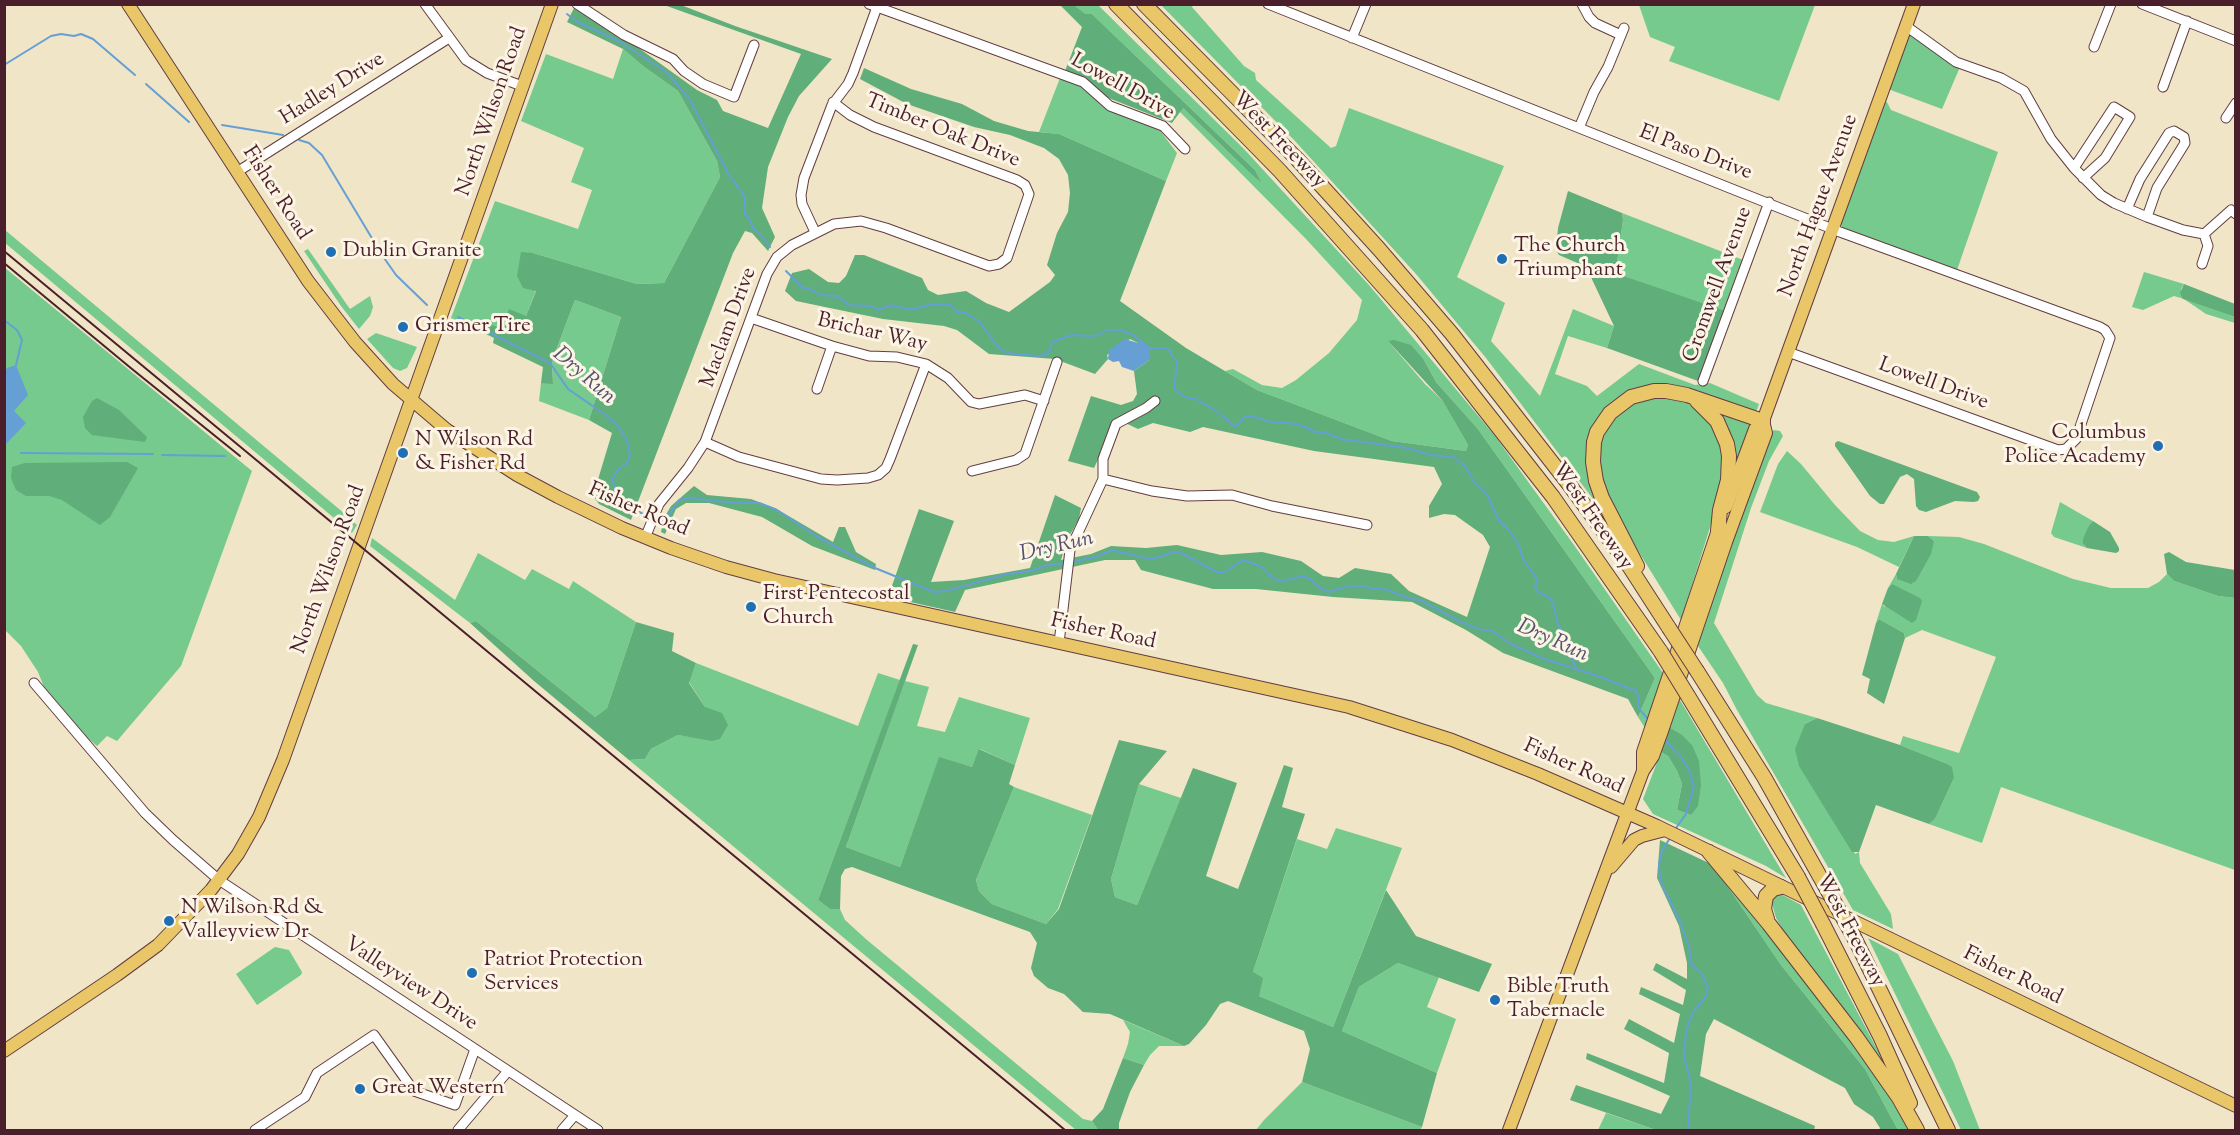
<!DOCTYPE html>
<style>
body{margin:0}
#map{position:relative;width:2240px;height:1135px;overflow:hidden;background:#f0e5c7;font-family:"Sorts Mill Goudy",serif}
canvas{display:block}
.frame{position:absolute;inset:0;border:6px solid #4a1f2b;pointer-events:none}
</style>
<div id="map">
<canvas width="2240" height="1135"></canvas>
<div class="frame"></div>
</div>
<script>
const ctx = document.querySelector('canvas').getContext('2d');
ctx.lineJoin = 'round';
function fillPath(path, color) { ctx.fillStyle = color; ctx.fill(path, 'evenodd'); }
const toPath = rows => new Path2D(rows.map(r => 'M' + r).join(''));
function strokePath(path, color, width, dash) { ctx.strokeStyle = color; ctx.lineWidth = width; ctx.lineCap = dash ? 'butt' : 'round'; ctx.setLineDash(dash || []); ctx.stroke(path); }
function label(font, color, halo, rows, align = 'center') {
  ctx.font = font + ' "Sorts Mill Goudy",serif'; ctx.lineWidth = 6; ctx.setLineDash([]); ctx.textBaseline = 'middle'; ctx.strokeStyle = halo; ctx.fillStyle = color; for (const [text, x, y, turn = 0] of rows) {
    ctx.save(); ctx.translate(x, y); ctx.rotate((+turn || 0) * Math.PI / 180); ctx.textAlign = isNaN(turn) ? turn : align; if (halo) ctx.strokeText(text, 0, 0); ctx.fillText(text, 0, 0); ctx.restore();
  }
}
fillPath(toPath([
 [1074,5,1098,5,1244,149,1369,285,1495,436,1574,545,1663,673,1647,731,1638,717,1655,678,1478,429,1436,382,1424,360,1388,341,1425,384,1442,400,1468,445,1466,451,1392,441,1257,390,1225,371,1233,369,1262,385,1282,388,1296,380,1329,353,1357,320,1362,300,1306,239,1179,111,1182,107,1254,177,1260,181,1255,170,1092,14,1085,15],
 [1161,5,1193,5,1192,7,1244,66,1255,73,1256,80,1331,148,1336,146,1349,108,1504,166,1457,277,1505,303,1491,341,1540,396,1573,309,1614,326,1607,348,1568,336,1555,374,1587,386,1597,396,1639,364,1695,385,1710,383,1759,404,1755,415,1658,386,1598,426,1603,512,1486,358,1416,274,1295,141],
 [1639,5,1639,4,1815,5,1779,101,1669,61,1675,47,1650,37],
 [1913,34,1942,57,1960,67,1942,109,1888,89,1907,37],
 [623,49,643,66,678,91,717,161,720,177,664,283,637,284,533,253,536,290,526,316,501,328,475,320,472,327,451,318,495,201,578,229,592,190,571,182,584,148,521,121,546,54,613,79],
 [1060,78,1084,87,1109,111,1158,128,1177,153,1166,181,1059,134,1039,132],
 [1883,102,1887,102,1891,110,1998,152,1957,270,1845,230,1842,227,1841,223],
 [1622,213,1746,261,1726,313,1621,275,1616,270,1623,220],
 [5,230,345,514,357,525,352,533,5,243],
 [308,249,350,309,370,296,373,307,370,316,359,329,341,306,304,251],
 [4,267,252,471,181,666,117,741,107,736,97,746,84,735,46,692,38,672,21,646,5,630],
 [2144,272,2184,284,2181,289,2184,299,2235,317,2235,323,2206,314,2184,299,2174,296,2143,310,2132,307],
 [575,300,621,317,589,420,539,401,541,383,553,383,552,361],
 [376,333,417,347,407,368,400,371,393,368,367,339],
 [1653,396,1685,399,1705,412,1723,442,1722,489,1681,620,1619,520,1599,474,1598,447,1612,418,1630,403],
 [1713,406,1753,421,1734,474],
 [1774,430,1780,431,1783,436,1769,461,1751,508,1714,623,1757,695,1766,703,1817,718,1805,724,1855,854,1859,852,1860,863,1891,914,1893,929,1853,910,1737,710,1723,683,1696,643,1769,434],
 [1787,451,1801,464,1835,505,1860,531,1878,540,1894,542,1914,536,1899,567,1857,547,1760,512,1778,464],
 [2060,502,2093,521,2089,525,2083,544,2087,548,2054,537,2051,533],
 [1928,536,1959,537,1984,544,2073,579,2111,588,2148,588,2159,582,2167,574,2174,581,2218,596,2235,598,2235,870,2001,787,1982,843,1929,824,1935,819,1954,778,1945,763,1900,745,1903,736,1959,753,1996,657,1922,630,1905,638,1904,633,1879,619,1876,623,1882,604,1885,607,1892,584,1888,588,1896,574,1897,579,1934,541],
 [372,538,455,600,478,553,525,580,532,569,569,589,573,581,636,622,607,708,595,717,476,621,470,623,370,546],
 [696,663,858,726,878,673,900,680,818,900,830,909,840,909,845,920,867,940,1083,1119,1092,1121,1098,1130,1076,1130,629,760,645,759,651,749,678,735,692,737,705,707,689,682],
 [905,681,929,687,917,726,945,732,959,697,1030,718,1015,765,980,749,972,767,939,758,900,867,846,847],
 [1678,698,1680,700,1786,878,1766,866,1653,814,1643,799,1661,752,1668,756,1677,771,1682,784,1677,810,1691,815,1681,734,1669,727],
 [1139,784,1181,798,1137,905,1115,897,1111,879],
 [1014,787,1092,815,1058,909,1046,924,992,904,979,891,976,880],
 [1336,828,1402,848,1333,1027,1259,996,1253,972,1297,839,1327,849],
 [1713,865,1730,884,1873,1068,1908,1130,1898,1130,1865,1069,1781,965],
 [1779,893,1801,905,1888,1070,1787,937,1776,918,1772,904,1774,897],
 [1868,938,1898,954,1953,1061,1980,1130,1961,1130],
 [275,947,289,950,302,972,301,975,257,1005,236,974],
 [1398,963,1439,977,1427,1007,1456,1019,1437,1073,1342,1031,1359,987],
 [1123,1020,1165,1038,1184,1046,1159,1046,1150,1055,1144,1065,1123,1058,1128,1044,1130,1032],
 [1302,1082,1422,1127,1420,1130,1256,1130,1264,1120],
 [1606,1113,1656,1130,1598,1130]
]), '#76ca8e');
fillPath(toPath([
 [664,5,681,5,735,26,832,59,799,96,788,117,768,167,762,208,775,237,768,251,752,233,745,231,733,253,631,520,599,504,593,496,612,433,589,420,621,317,575,300,552,361,553,384,541,383,543,367,493,343,494,338,472,327,475,319,501,328,509,309,526,316,536,291,523,288,517,276,521,252,533,253,637,284,664,283,720,177,717,161,678,91,643,66,623,49,567,22,574,8,633,44,697,90,717,100,723,111,768,128,801,54],
 [1060,5,1074,5,1085,14,1092,14,1255,170,1261,182,1254,177,1183,108,1172,123,1106,97,1065,71,1082,27],
 [864,68,911,89,962,104,994,121,1028,131,1059,134,1166,181,1120,301,1186,348,1257,390,1392,441,1466,451,1468,445,1442,400,1388,341,1394,340,1411,345,1424,360,1436,382,1478,429,1655,678,1638,717,1628,699,1503,653,1466,630,1412,602,1333,597,1256,589,1213,589,1141,570,1135,560,1105,560,965,590,955,612,888,597,919,509,954,521,931,582,964,580,1030,568,1055,495,1081,508,1079,519,1067,540,1061,560,1091,554,1111,546,1146,548,1177,545,1221,555,1262,552,1301,561,1323,576,1339,578,1355,568,1391,574,1409,591,1467,617,1490,547,1483,535,1455,515,1444,514,1429,518,1429,506,1442,484,1434,467,1314,451,1203,427,1190,432,1153,423,1138,429,1117,419,1094,468,1068,461,1091,396,1121,405,1133,401,1137,394,1134,371,1149,360,1138,343,1130,339,1107,355,1108,359,1095,374,1055,359,989,354,957,330,944,326,883,319,796,301,785,291,792,273,809,269,828,282,839,283,846,276,855,255,864,255,922,278,928,290,938,295,966,291,986,303,1009,312,1050,282,1055,275,1047,265,1057,233,1068,212,1070,193,1068,175,1059,159,1044,148,1010,135,974,127,907,104,860,79],
 [1568,191,1622,213,1623,220,1616,270,1621,275,1725,311,1701,378,1698,381,1607,348,1614,326,1589,273,1582,265,1559,255,1556,250,1558,228],
 [2184,284,2235,304,2235,317,2183,299,2180,293],
 [97,398,119,410,147,437,145,442,92,435,85,428,83,417,92,401],
 [1838,441,1977,492,1980,497,1978,501,1974,502,1955,501,1926,512,1919,510,1916,506,1914,479,1907,474,1900,477,1884,504,1880,504,1870,496,1835,446,1835,443],
 [127,462,138,468,110,517,100,525,62,500,49,496,26,496,16,490,11,478,12,467,25,463],
 [694,486,707,495,751,499,775,508,833,542,839,527,845,527,856,552,876,564,875,570,812,546,762,517,709,503,686,503,676,509,665,534,661,532,664,518,671,506],
 [2093,521,2110,532,2119,548,2119,551,2116,553,2087,548,2083,544,2083,539,2089,525],
 [1914,536,1928,536,1934,541,1931,554,1916,581,1911,584,1897,579,1896,574],
 [2169,552,2186,562,2235,570,2235,598,2218,596,2174,581,2167,574,2164,554],
 [1892,584,1920,598,1922,601,1916,620,1912,623,1882,604,1888,588],
 [1879,619,1904,633,1905,638,1884,704,1867,693,1870,679,1862,675,1876,623],
 [476,621,595,717,607,708,636,622,674,633,672,651,696,663,689,683,705,707,722,713,728,725,720,739,712,741,678,735,651,749,645,759,629,760,534,681,470,623],
 [913,644,918,645,846,847,900,867,939,757,972,767,979,749,1015,765,1009,784,1014,787,976,880,979,891,992,904,1046,924,1059,909,1119,740,1167,751,1139,784,1111,879,1115,897,1137,905,1193,768,1237,783,1206,876,1238,889,1284,765,1293,768,1282,807,1305,814,1253,972,1263,978,1259,996,1333,1027,1386,890,1416,936,1492,964,1479,992,1398,963,1359,987,1342,1031,1437,1073,1422,1127,1302,1082,1310,1049,1304,1031,1228,1001,1220,1004,1206,1025,1189,1044,1184,1046,1110,1014,1083,1012,1064,994,1048,988,1034,976,1031,968,1037,943,1030,932,852,867,845,869,841,876,840,909,830,909,818,900],
 [1817,718,1900,745,1945,763,1952,767,1954,778,1935,819,1929,824,1876,805,1859,852,1852,852,1799,766,1795,749,1805,724],
 [1669,727,1681,734,1692,745,1699,761,1701,785,1698,806,1691,815,1677,810,1682,784,1677,771,1668,756,1661,752],
 [1660,840,1713,865,1781,965,1865,1069,1898,1130,1879,1130,1880,1128,1873,1117,1854,1104,1845,1088,1714,1019,1706,1034,1700,1076,1815,1126,1814,1130,1656,1130,1570,1100,1576,1085,1661,1114,1670,1096,1586,1059,1587,1053,1664,1083,1669,1053,1624,1029,1629,1019,1674,1043,1680,1014,1639,994,1641,987,1683,1005,1686,990,1653,970,1656,963,1687,979,1687,963,1679,926,1657,878],
 [1123,1058,1144,1065,1130,1092,1119,1123,1119,1130,1098,1130,1092,1121,1103,1109]
]), '#60ae79');
fillPath(toPath([
 [1125,339,1138,343,1142,341,1150,348,1149,360,1134,371,1122,367,1119,361,1113,362,1108,359,1109,350],
 [16,365,28,395,14,411,26,423,5,445,5,372,7,368]
]), '#669fd4');
strokePath(toPath([
 [567,14,576,21,620,42,665,71,678,85,690,100,728,173,745,197,745,214,749,218,753,228,760,234,770,247],
 [4,65,51,36,61,34,74,36,81,34,93,39,135,75],
 [146,84,189,122],
 [222,125,283,135],
 [299,140,309,143,322,155,382,255,396,275,427,305],
 [786,271,803,288,809,288,820,295,838,296,848,305,871,306,878,310,891,305,907,309,915,309,931,304,951,305,957,312,964,312,980,322,997,346,1003,351,1014,354,1039,356,1046,354,1050,350,1052,342,1072,335,1091,336,1099,335,1107,330,1121,330,1133,335,1150,348,1166,348,1170,351,1172,356,1177,361,1174,389,1185,397,1196,399,1218,412,1234,426,1239,424,1244,417,1251,416,1274,423,1288,423,1303,426,1315,432,1324,432,1341,439,1407,448,1431,455,1453,457,1464,465,1475,483,1487,494,1498,519,1512,534,1520,548,1523,559,1537,579,1535,587,1539,593,1547,596,1553,602,1558,625,1565,634,1570,655,1577,669],
 [458,317,550,363,568,389,603,413,618,426,627,440,630,455,627,463,617,471,612,480,624,509,632,508,643,514],
 [4,320,17,330,22,340,16,365],
 [21,453,153,454],
 [162,455,225,456],
 [662,521,666,519,679,500,687,498,738,503,759,503,777,510,818,537,875,568,934,592,946,591,1003,575,1034,570,1047,565,1066,563],
 [1071,562,1096,557,1112,550,1150,559,1163,556,1172,552,1179,552,1217,572,1225,572,1243,560,1260,566,1274,579,1283,581,1303,576,1312,580,1317,586,1328,592,1350,586,1364,586,1374,589,1382,588,1408,598,1420,600,1459,621,1478,629,1492,631,1511,644,1544,659,1595,675,1636,691,1639,697,1638,705,1640,710,1648,719],
 [1665,740,1681,757,1689,770,1694,787,1686,814,1674,831],
 [1670,838,1662,851,1659,864,1660,880,1681,924,1690,950,1691,964,1702,974,1708,987,1705,998,1693,1012,1686,1031,1684,1058,1691,1081,1688,1130]
]), '#669fd4', 2);
const minor = toPath([
 [425,4,466,60,487,73,522,86],
 [577,4,624,35,673,59,684,71,703,84,734,97,754,45],
 [869,4,1083,82,1110,106,1163,126,1185,149],
 [1268,4,1840,232,2100,327,2105,330,2110,338,2076,439,2066,449,2058,450,1788,352],
 [1582,4,1589,17,1595,23,1621,35],
 [2142,4,2236,41],
 [1906,26,1956,62,2001,78,2024,91,2051,139,2074,168,2101,195,2114,203,2147,217,2183,230,2204,234],
 [1352,38,1366,4],
 [2094,47,2111,4],
 [2163,87,2187,21],
 [2226,118,2236,103],
 [1579,128,1594,92,1608,67,1624,28],
 [2074,168,2114,107,2130,117,2105,158,2083,178],
 [237,172,449,38],
 [2127,209,2140,179,2169,133,2174,131,2184,137,2185,143,2157,188,2147,217],
 [815,232,802,204,801,195,804,178,832,105,848,84,853,73,877,7],
 [2204,234,2231,210,2236,214],
 [2202,264,2208,246,2204,234],
 [751,318,832,346,869,356,897,357,926,364,948,378,971,402,979,404,1025,395,1044,401],
 [1703,381,1769,202],
 [817,389,832,346],
 [705,442,739,457,821,479,837,480,868,478,878,475,886,468,890,459,926,364],
 [972,471,1016,460,1025,454,1057,362],
 [1103,479,1152,491,1187,496,1232,495,1272,506,1367,525],
 [1103,479,1103,459,1116,424,1146,408,1155,401],
 [645,538,659,504,688,468,705,442,767,274,777,257,792,245,834,224,861,221,886,228,989,266,999,264,1007,258,1027,200,1029,194,1025,185,1017,180,874,127,850,115,833,102],
 [1059,643,1070,550,1103,479],
 [34,683,145,813,173,840,219,880,598,1130],
 [255,1130,305,1097,317,1073,374,1035,414,1091,455,1105,475,1049],
 [458,1130,508,1071],
 [562,1130,575,1115]
]);
const major = toPath([
 [128,4,308,281,355,342,393,384,447,430,517,475,558,497,622,528,671,548,726,567,774,580,1349,707,1452,740,1538,774,1657,826,2236,1106],
 [1726,507,1755,429,1763,421,1914,4],
 [1643,771,1643,752,1720,524],
 [1611,867,1634,840,1642,836,1665,830],
 [4,1051,117,975,158,945,211,890,238,854,259,817,283,760,552,4],
 [1509,1130,1643,771,1653,756,1662,731,1726,542,1766,433,1763,421]
]);
const highway = toPath([
 [1116,4,1280,171,1422,330,1553,497,1661,652],
 [1144,4,1297,159,1379,249,1452,334,1568,483,1629,566,1669,628],
 [1697,401,1717,421,1727,444,1729,456,1728,480,1720,510,1718,531],
 [1637,566,1602,498,1596,481,1593,462,1594,442,1597,432,1610,413,1631,397,1654,391,1666,391,1687,395,1763,421],
 [1697,671,1764,777,1828,891],
 [1688,696,1798,877],
 [1709,852,1769,924,1857,1038,1899,1098,1917,1130],
 [1767,919,1764,909,1766,896,1773,889,1781,887],
 [1823,924,1880,1036,1910,1103],
 [1855,939,1948,1130]
]);
strokePath(minor, '#633d42', 11);
strokePath(major, '#633d42', 14);
strokePath(highway, '#633d42', 16);
strokePath(minor, '#fff', 9);
strokePath(major, '#e9c769', 12);
strokePath(highway, '#e9c769', 14);
strokePath(toPath([
 [4,251,1065,1130],
 [4,263,132,369,240,456]
]), '#4a1f2b', 2);
const highwayBridge = toPath([
 [1669,628,1697,671],
 [1661,652,1688,696],
 [1798,877,1823,924],
 [1828,891,1855,939]
]);
strokePath(highwayBridge, '#633d42', 16, []);
strokePath(highwayBridge, '#e9c769', 14);
for (const [x, y, r, color] of [
 [331,252,6,"#1f6fb2"],
 [1502,259,6,"#1f6fb2"],
 [403,327,6,"#1f6fb2"],
 [2158,446,6,"#1f6fb2"],
 [403,453,6,"#1f6fb2"],
 [751,607,6,"#1f6fb2"],
 [169,921,6,"#1f6fb2"],
 [472,973,6,"#1f6fb2"],
 [1495,1000,6,"#1f6fb2"],
 [360,1089,6,"#1f6fb2"]
]) { const dot = new Path2D(); dot.arc(x, y, r, 0, 2 * Math.PI); ctx.fillStyle = color; ctx.fill(dot); strokePath(dot, '#fcf5e5', 2); }
label('21px', '#4a1f2b', '#fcf5e5', [
 ["Lowell Drive",1122,88,29],
 ["Hadley Drive",333,90,-32],
 ["North Wilson Road",493,112,-71],
 ["Timber Oak Drive",942,132,22],
 ["West Freeway",1278,141,46],
 ["El Paso Drive",1695,154,21],
 ["Fisher Road",275,194,57],
 ["North Hague Avenue",1820,206,-70],
 ["Cromwell Avenue",1719,285,-70],
 ["Maclam Drive",730,328,-70],
 ["Brichar Way",872,334,13],
 ["Lowell Drive",1933,385,20],
 ["Fisher Road",638,511,23],
 ["West Freeway",1591,517,55],
 ["North Wilson Road",330,570,-70],
 ["Fisher Road",1103,633,12],
 ["Fisher Road",1573,768,24],
 ["West Freeway",1849,931,62],
 ["Fisher Road",2012,977,26],
 ["Valleyview Drive",410,985,33]
]);
label('21px', '#4a1f2b', '#fcf5e5', [
 ["The Church",1514,247],
 ["Triumphant",1514,271],
 ["Dublin Granite",343,252],
 ["Grismer Tire",415,327],
 ["Columbus",2146,434,"right"],
 ["Police Academy",2146,458,"right"],
 ["N Wilson Rd",415,441],
 ["& Fisher Rd",415,465],
 ["First Pentecostal",763,595],
 ["Church",763,619],
 ["N Wilson Rd &",181,909],
 ["Valleyview Dr",181,933],
 ["Patriot Protection",484,961],
 ["Services",484,985],
 ["Bible Truth",1507,988],
 ["Tabernacle",1507,1012],
 ["Great Western",372,1089]
], 'left');
label('italic 22px', '#55526f', '#fcf5e5', [
 ["Dry Run",583,377,41],
 ["Dry Run",1057,548,-13],
 ["Dry Run",1552,642,24]
]);
</script>
